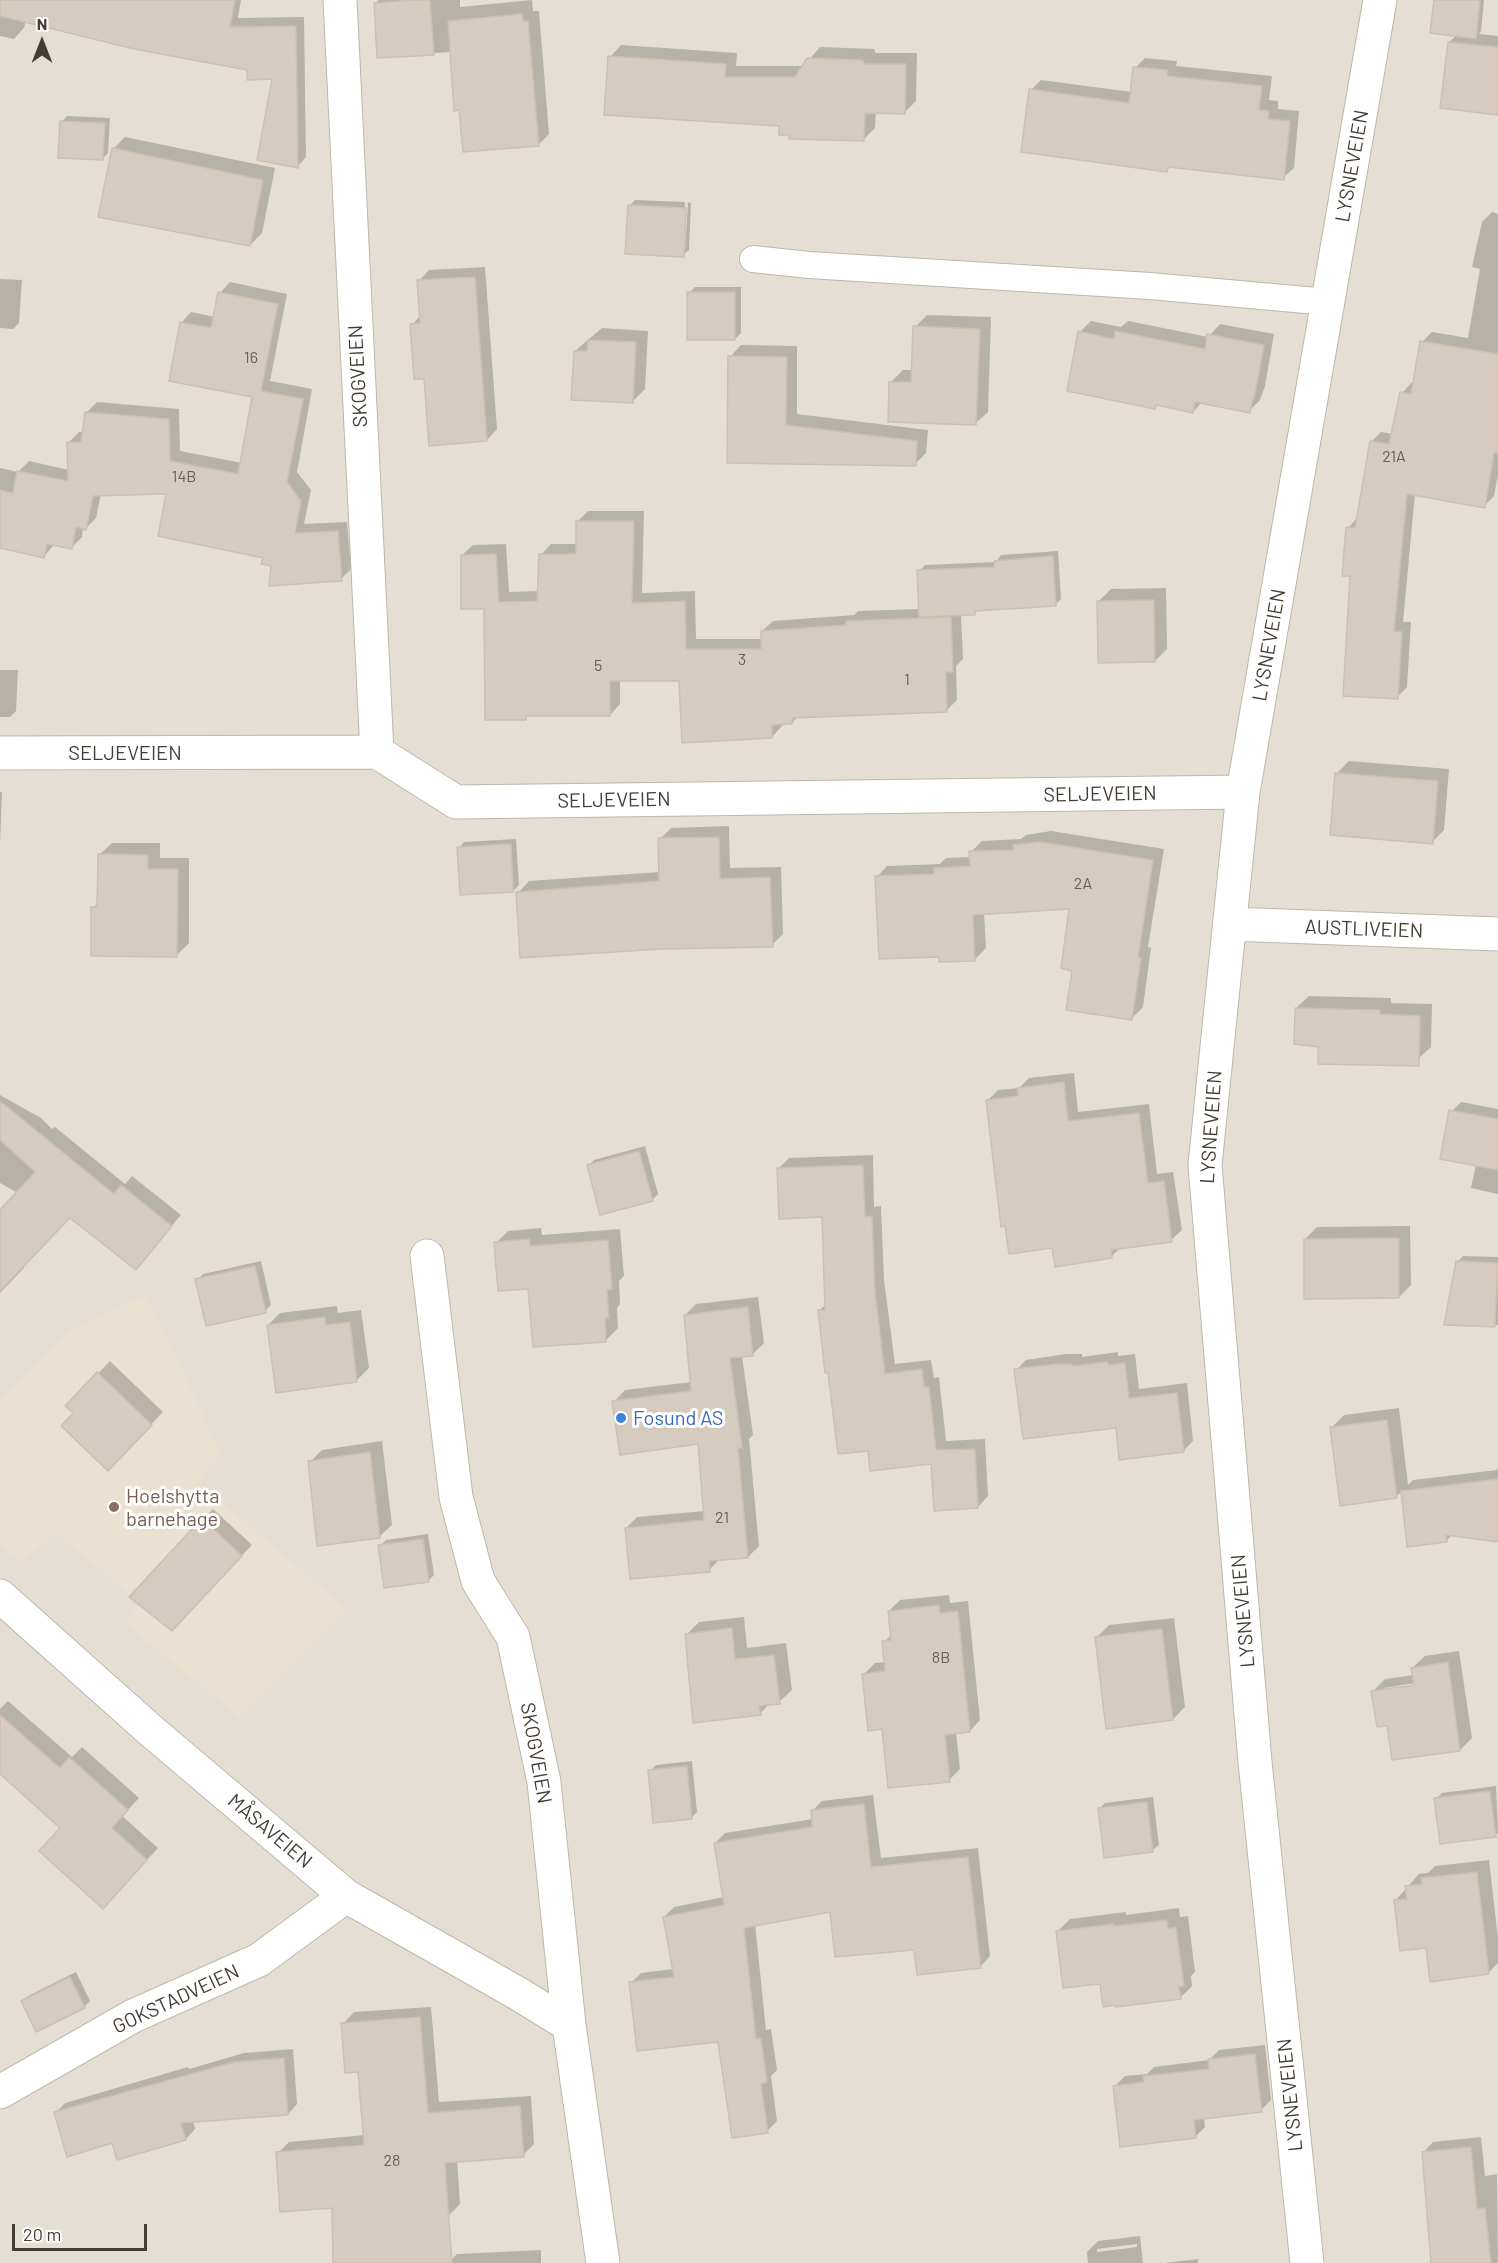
<!DOCTYPE html>
<meta charset="utf-8">
<style>
body{margin:0}
#map{position:relative;width:1498px;height:2263px;overflow:hidden;background:#f1ede5;font-family:Barlow,sans-serif}
canvas{display:block}
.north{position:absolute;left:12px;top:12px;width:60px;height:60px;-webkit-text-stroke:4px #fff;paint-order:stroke;rotate:0deg;font-size:16px;font-weight:700;line-height:24px;text-align:center;color:#443d35}
.north::after{content:'';display:block;margin:auto;width:21px;height:27px;background:#443d35;clip-path:polygon(50% 0,100% 100%,50% 72%,0 100%)}
.scale{position:absolute;left:12px;top:2224px;width:135px;height:27px;box-sizing:border-box;border:3px solid #443d35;border-top:0;padding-left:8px;font-size:18px;line-height:21px;white-space:nowrap;color:#443d35;-webkit-text-stroke:4px #fff;paint-order:stroke}
</style>
<div id="map">
<canvas width="1498" height="2263"></canvas>
<div class="north">N</div>
<div class="scale">20 m</div>
</div>
<script>
const ctx = document.querySelector('canvas').getContext('2d');
ctx.lineJoin = 'round';
function fillPath(path, color) { ctx.fillStyle = color; ctx.fill(path, 'evenodd'); }
const toPath = rows => new Path2D(rows.map(r => 'M' + r).join(''));
function strokePath(path, color, width, dash) { ctx.strokeStyle = color; ctx.lineWidth = width; ctx.lineCap = dash ? 'butt' : 'round'; ctx.setLineDash(dash || []); ctx.stroke(path); }
function label(font, color, halo, rows, align = 'center') {
  ctx.font = font + ' Barlow,sans-serif'; ctx.lineWidth = 6; ctx.setLineDash([]); ctx.textBaseline = 'middle'; ctx.strokeStyle = halo; ctx.fillStyle = color; for (const [text, x, y, turn = 0] of rows) {
    ctx.save(); ctx.translate(x, y); ctx.rotate((+turn || 0) * Math.PI / 180); ctx.textAlign = isNaN(turn) ? turn : align; if (halo) ctx.strokeText(text, 0, 0); ctx.fillText(text, 0, 0); ctx.restore();
  }
}
fillPath(toPath([
 [0,0,1498,0,1498,2263,0,2263]
]), '#e5dfd3');
fillPath(toPath([
 [147,1295,221,1454,198,1481,346,1609,239,1717,125,1623,140,1603,56,1533,22,1562,0,1544,0,1401,73,1328]
]), '#eae1d0');
fillPath(toPath([
 [0,0,30,0,24,28,14,39,0,36],
 [67,0,241,0,238,18,304,17,306,157,297,167,274,78],
 [379,0,460,0,460,7,532,0,533,11,539,11,549,134,538,145,461,108,452,52,379,56,375,3],
 [1435,0,1484,0,1481,31,1479,34,1498,36,1498,114,1449,42,1457,35],
 [621,45,737,53,736,66,804,66,820,47,874,49,876,53,917,53,916,101,904,113,876,112,875,128,863,140,790,134,780,125,610,57],
 [1145,58,1177,61,1176,66,1272,76,1269,100,1278,101,1278,109,1299,111,1294,168,1283,178,1171,166,1167,170,1031,90,1041,80,1132,92,1135,68],
 [67,116,110,118,108,153,102,159,61,122],
 [125,137,275,168,262,233,250,245,113,149],
 [635,200,685,202,682,251,685,251,688,202,691,203,689,250,683,255,629,206],
 [1492,212,1498,214,1498,475,1494,496,1484,506,1415,494,1403,622,1411,622,1407,687,1397,697,1352,575,1348,528,1358,517,1371,442,1381,432,1393,434,1402,393,1411,383,1415,384,1422,342,1432,332,1468,338,1480,269,1472,267,1482,222],
 [485,267,497,429,487,440,426,377,412,325,421,315,419,281,429,270],
 [0,279,22,280,19,323,13,329,0,328],
 [230,282,287,294,270,381,312,389,297,472,311,490,304,524,347,522,351,569,341,579,272,565,264,556,168,492,101,494,96,518,86,528,83,527,82,537,71,548,55,544,44,556,0,547,0,468,18,472,29,461,69,470,68,443,79,432,84,432,87,412,97,402,179,409,180,451,242,463,254,396,181,323,191,312,215,317,220,293],
 [695,287,741,287,741,333,735,339,689,293],
 [927,315,991,317,988,412,975,424,891,382,903,370,913,370,915,327],
 [1091,321,1121,327,1128,321,1208,337,1220,324,1274,334,1265,386,1260,400,1249,411,1202,402,1193,412,1158,404,1155,407,1080,332],
 [602,328,648,331,645,389,633,401,575,351],
 [741,345,797,346,797,414,928,430,926,453,915,464,729,462,730,357],
 [588,511,644,511,642,593,695,591,696,639,763,639,762,631,773,621,854,615,858,611,920,609,919,571,925,565,996,562,1001,555,1058,551,1061,599,1056,604,979,609,975,613,961,614,963,659,956,666,957,700,947,710,798,716,792,723,782,723,782,726,772,737,681,679,620,679,620,704,610,715,529,715,525,718,485,607,462,555,473,545,506,544,509,592,539,591,541,555,551,544,577,544,578,521],
 [1166,588,1167,649,1155,661,1098,602,1111,589],
 [0,670,18,670,16,711,10,717,0,717],
 [1349,761,1449,769,1444,830,1432,842,1337,773],
 [0,792,2,792,0,846],
 [729,826,730,868,781,867,783,934,772,945,518,893,529,881,660,872,660,839,671,828],
 [1051,831,1164,849,1148,947,1151,948,1143,1007,1132,1018,1074,969,1071,908,984,913,986,948,975,959,940,955,877,877,887,866,940,864,946,858,971,857,971,852,982,841,1021,839,1026,835],
 [516,839,519,885,513,891,459,848,464,842],
 [112,843,160,843,160,858,189,858,189,943,177,955,93,908,99,902,99,855],
 [1309,996,1391,998,1391,1003,1432,1004,1431,1047,1418,1059,1320,1046,1296,1008],
 [1074,1073,1078,1112,1149,1104,1157,1174,1173,1172,1182,1230,1171,1240,1121,1247,1111,1257,1054,1246,988,1100,998,1090,1019,1088,1029,1078],
 [0,1095,41,1118,52,1129,55,1127,125,1184,132,1176,181,1215,136,1268,71,1216,23,1266,24,1268,0,1293,0,1209,16,1192,0,1183],
 [1461,1102,1498,1109,1498,1194,1471,1188,1476,1164,1450,1113],
 [645,1146,658,1194,652,1200,588,1166,594,1160],
 [873,1155,874,1207,881,1206,884,1280,895,1364,931,1360,934,1378,939,1377,946,1441,985,1439,988,1496,978,1507,932,1462,869,1449,829,1371,819,1311,826,1304,823,1216,779,1168,789,1158],
 [1410,1226,1411,1285,1399,1297,1305,1239,1317,1227],
 [541,1228,542,1235,620,1229,624,1276,619,1281,620,1304,617,1308,618,1328,606,1340,496,1243,508,1231],
 [1463,1256,1498,1257,1498,1325,1446,1323,1457,1262],
 [261,1261,271,1305,265,1311,197,1280,203,1274],
 [758,1297,764,1343,753,1354,742,1356,753,1435,749,1439,759,1546,748,1557,720,1559,709,1570,626,1528,637,1517,705,1511,699,1442,614,1402,625,1390,691,1382,685,1315,696,1304],
 [337,1306,338,1313,361,1310,369,1368,356,1381,268,1325,280,1313],
 [1118,1352,1118,1356,1135,1354,1139,1389,1187,1383,1193,1441,1183,1451,1117,1426,1016,1370,1026,1360,1066,1354,1082,1354,1082,1357],
 [110,1361,163,1412,120,1457,68,1405],
 [1399,1408,1408,1485,1413,1480,1497,1470,1498,1466,1498,1540,1452,1535,1446,1541,1402,1491,1396,1497,1332,1427,1344,1415],
 [382,1441,392,1525,379,1537,310,1462,322,1450],
 [213,1509,252,1545,183,1618,203,1519],
 [428,1534,434,1575,428,1581,380,1546,386,1540],
 [949,1595,950,1603,968,1601,980,1720,970,1731,956,1732,960,1769,949,1780,883,1728,864,1674,875,1663,886,1662,884,1642,892,1634,889,1611,900,1600],
 [744,1617,747,1648,786,1643,792,1690,779,1702,770,1703,760,1714,687,1634,699,1622],
 [1174,1618,1185,1707,1173,1719,1097,1637,1109,1625],
 [1459,1651,1472,1738,1460,1750,1388,1724,1373,1691,1385,1679,1414,1675,1412,1668,1425,1656],
 [1421,1682,1421,1685,1384,1691,1384,1688],
 [8,1701,72,1757,82,1747,139,1798,122,1816,158,1848,114,1896,62,1827,0,1772,0,1709],
 [692,1761,697,1812,691,1818,650,1771,656,1765],
 [1496,1786,1498,1833,1495,1836,1436,1799,1442,1793],
 [873,1795,881,1858,978,1848,990,1956,980,1967,915,1948,831,1911,755,1924,766,2030,771,2029,777,2070,771,2076,777,2121,767,2131,719,2041,631,1983,641,1973,674,1969,664,1917,674,1907,724,1897,715,1843,725,1833,813,1819,812,1811,822,1801],
 [1153,1797,1159,1845,1153,1850,1099,1809,1105,1803],
 [1489,1860,1498,1938,1498,1963,1488,1973,1427,1947,1395,1901,1419,1874,1428,1873,1435,1866],
 [1179,1908,1180,1917,1188,1916,1195,1972,1191,1976,1192,1986,1180,1998,1102,1982,1057,1932,1070,1919,1126,1912,1126,1915],
 [76,1972,90,2001,84,2007,23,2002,28,1996],
 [431,2007,439,2102,531,2096,534,2144,523,2155,457,2160,460,2204,448,2216,278,2153,289,2142,365,2135,360,2071,343,2024,354,2012],
 [1265,2045,1271,2100,1261,2110,1204,2117,1205,2127,1195,2137,1115,2086,1125,2076,1147,2074,1154,2067,1209,2060,1219,2050],
 [293,2049,297,2104,288,2114,193,2121,195,2129,186,2139,113,2141,56,2113,65,2103,188,2067,189,2069,244,2053],
 [1481,2137,1485,2176,1497,2174,1498,2263,1433,2263,1423,2153,1433,2142],
 [1140,2236,1143,2263,1088,2263,1087,2252,1098,2241],
 [1137,2244,1137,2247,1097,2252,1097,2249],
 [541,2250,541,2263,448,2263,457,2254],
 [1198,2259,1198,2263,1164,2263]
]), '#0003');
const building = toPath([
 [0,0,235,0,230,27,296,26,298,168,257,160,272,79,247,80,247,70,134,49,0,16,0,0],
 [412,0,430,0,434,55,377,58,374,3,412,0],
 [1434,0,1480,0,1476,39,1430,33,1434,0],
 [522,14,523,21,528,21,539,146,463,152,459,110,454,111,448,21,522,14],
 [1448,42,1498,47,1498,115,1440,108,1448,42],
 [608,56,726,64,725,77,795,77,807,58,862,60,865,64,906,64,905,114,865,113,864,141,789,139,789,135,779,135,779,126,604,115,608,56],
 [1133,67,1168,70,1167,76,1262,86,1259,110,1269,111,1268,119,1290,121,1284,180,1168,167,1167,172,1021,152,1029,89,1129,103,1133,67],
 [60,121,105,123,103,160,58,158,60,121],
 [112,148,263,180,250,246,98,217,112,148],
 [628,205,686,208,684,257,625,254,628,205],
 [475,277,487,441,429,446,424,379,414,379,410,324,420,323,417,280,475,277],
 [218,292,278,304,261,391,303,399,287,482,301,501,295,533,338,531,342,581,269,586,271,566,261,564,263,558,158,536,166,494,93,496,86,530,76,527,72,549,47,544,44,558,0,548,0,490,13,493,17,471,68,481,67,442,81,442,85,412,169,419,170,461,238,474,252,397,169,381,180,322,211,328,218,292],
 [687,292,735,292,735,340,687,340,687,292],
 [913,326,980,329,976,425,888,422,889,382,911,382,913,326],
 [1078,331,1114,339,1115,331,1205,349,1207,334,1264,345,1254,399,1253,398,1250,413,1195,402,1193,413,1156,405,1155,409,1067,391,1078,331],
 [588,340,636,342,633,403,571,400,574,351,587,351,588,340],
 [1420,341,1498,354,1498,453,1494,453,1485,508,1407,494,1394,631,1402,632,1398,699,1343,696,1350,576,1342,576,1346,527,1355,528,1370,441,1389,444,1400,392,1411,394,1420,341],
 [728,356,787,357,786,425,917,441,916,466,727,463,728,356],
 [576,521,634,521,632,603,685,601,686,649,761,649,761,631,846,625,846,621,951,617,953,672,946,672,947,712,792,718,792,724,772,725,772,738,682,743,679,681,610,681,610,716,526,716,526,720,485,720,484,609,461,609,461,555,496,554,499,602,537,601,539,554,576,554,576,521],
 [1053,556,1056,606,975,611,975,615,919,617,917,570,994,567,994,561,1053,556],
 [1154,600,1155,662,1098,663,1097,601,1154,600],
 [1335,773,1438,781,1433,844,1330,835,1335,773],
 [719,837,720,879,770,877,773,947,661,949,520,958,516,892,659,881,658,838,719,837],
 [1040,842,1153,860,1138,958,1141,958,1132,1020,1066,1010,1072,971,1061,968,1069,909,973,915,975,961,939,962,939,957,879,959,875,876,934,874,934,868,970,866,969,851,1014,850,1013,845,1040,842],
 [511,844,513,892,460,895,457,847,511,844],
 [98,854,148,855,148,869,178,869,177,957,91,956,91,907,97,907,98,854],
 [1295,1008,1380,1010,1380,1014,1420,1016,1419,1066,1318,1064,1318,1047,1294,1044,1295,1008],
 [1064,1082,1068,1121,1139,1113,1148,1183,1164,1181,1172,1242,1111,1250,1112,1258,1055,1267,1052,1248,1009,1254,1005,1226,1001,1227,986,1100,1018,1096,1017,1088,1064,1082],
 [0,1101,114,1194,121,1185,172,1226,136,1270,70,1218,0,1291,0,1210,35,1172,0,1140,0,1101],
 [1449,1110,1498,1119,1498,1170,1440,1159,1449,1110],
 [639,1151,653,1201,600,1215,587,1165,639,1151],
 [863,1165,865,1217,872,1216,875,1292,885,1374,922,1369,924,1387,929,1387,936,1450,975,1449,978,1508,934,1511,931,1464,870,1471,868,1451,838,1454,828,1373,825,1373,818,1310,825,1310,822,1217,779,1219,777,1168,863,1165],
 [1399,1238,1399,1298,1304,1299,1304,1239,1399,1238],
 [530,1239,530,1246,608,1240,612,1289,607,1290,609,1318,605,1318,606,1342,533,1347,528,1289,498,1291,494,1242,530,1239],
 [1456,1261,1498,1263,1495,1327,1444,1325,1456,1261],
 [255,1266,266,1313,206,1326,195,1279,255,1266],
 [748,1307,753,1356,730,1358,742,1448,738,1448,748,1558,709,1561,710,1572,630,1579,625,1528,704,1520,698,1444,620,1455,612,1401,691,1391,684,1315,748,1307],
 [325,1317,326,1325,350,1322,357,1382,276,1393,267,1325,325,1317],
 [1108,1362,1108,1365,1125,1363,1129,1398,1177,1393,1184,1452,1119,1460,1116,1428,1023,1439,1014,1369,1055,1364,1072,1364,1072,1366,1108,1362],
 [97,1372,152,1425,108,1471,61,1426,73,1413,65,1406,97,1372],
 [1387,1420,1397,1498,1340,1506,1330,1427,1387,1420],
 [370,1452,380,1538,317,1546,308,1461,370,1452],
 [1498,1479,1498,1542,1446,1535,1447,1542,1407,1547,1401,1491,1498,1479],
 [202,1518,242,1556,172,1631,129,1597,202,1518],
 [423,1539,429,1582,384,1588,378,1545,423,1539],
 [939,1605,940,1613,958,1611,970,1732,945,1735,950,1782,888,1788,882,1729,868,1731,862,1674,885,1671,882,1641,891,1640,888,1611,939,1605],
 [732,1628,735,1659,774,1655,780,1704,759,1706,761,1715,693,1723,685,1634,732,1628],
 [1162,1629,1173,1720,1106,1729,1095,1637,1162,1629],
 [1448,1662,1460,1751,1392,1760,1387,1726,1377,1727,1371,1691,1414,1685,1411,1668,1448,1662],
 [0,1715,60,1768,69,1757,128,1810,112,1828,147,1860,103,1909,39,1851,60,1828,0,1774,0,1715],
 [687,1766,692,1819,653,1823,648,1770,687,1766],
 [1490,1791,1496,1837,1440,1844,1434,1798,1490,1791],
 [1147,1802,1153,1852,1104,1858,1098,1808,1147,1802],
 [864,1804,871,1867,968,1857,981,1968,917,1975,914,1950,835,1957,830,1912,744,1928,756,2039,761,2038,767,2082,761,2084,768,2133,732,2138,718,2042,637,2051,629,1982,674,1977,663,1917,724,1905,714,1843,812,1827,811,1810,864,1804],
 [1477,1872,1489,1974,1430,1982,1426,1948,1400,1951,1394,1900,1407,1899,1405,1886,1422,1884,1421,1878,1477,1872],
 [1167,1920,1168,1929,1176,1927,1184,1986,1179,1987,1181,1999,1115,2007,1115,2005,1103,2007,1100,1984,1063,1988,1056,1931,1114,1924,1114,1926,1167,1920],
 [70,1977,85,2008,36,2032,21,2001,70,1977],
 [420,2017,428,2113,520,2106,524,2157,445,2163,452,2263,333,2263,332,2208,280,2212,276,2152,364,2145,358,2072,345,2073,341,2023,420,2017],
 [1255,2054,1262,2112,1194,2120,1196,2138,1120,2147,1113,2086,1144,2082,1143,2076,1209,2069,1208,2059,1255,2054],
 [284,2058,288,2115,181,2123,186,2140,117,2160,112,2143,67,2157,54,2112,234,2062,284,2058],
 [1471,2147,1477,2209,1485,2208,1491,2263,1431,2263,1422,2152,1471,2147]
]);
fillPath(building, '#d5cbbe');
strokePath(building, '#cdc0af', 1.5);
const service = toPath([
 [753,259,809,265,1150,286,1328,302]
]);
const minor = toPath([
 [340,0,377,752],
 [0,753,377,752,456,802,1243,792],
 [1230,924,1498,934],
 [427,1256,456,1497,478,1581,513,1637,544,1782,569,2025,603,2263],
 [0,1596,149,1729,346,1896,517,1993,569,2025],
 [0,2092,133,2016,259,1960,346,1896],
 [1307,2263,1255,1762,1205,1165,1243,792,1380,0]
]);
strokePath(service, '#bfb7ab', 28);
strokePath(minor, '#bfb7ab', 35);
strokePath(service, '#fff', 26);
strokePath(minor, '#fff', 33);
for (const [x, y, r, color] of [
 [621,1418,6,"#3f7fe0"],
 [114,1507,6,"#8d6e63"]
]) { const dot = new Path2D(); dot.arc(x, y, r, 0, 2 * Math.PI); ctx.fillStyle = color; ctx.fill(dot); strokePath(dot, '#fff', 2); }
label('16px', '#686057', null, [
 ["16",251,358],
 ["21A",1394,457],
 ["14B",184,477],
 ["3",742,660],
 ["5",598,666],
 ["1",907,680],
 ["2A",1083,884],
 ["21",722,1518],
 ["8B",941,1658],
 ["28",392,2161]
]);
label('20px', '#443d35', '#fff', [
 ["LYSNEVEIEN",1352,166,-80],
 ["SKOGVEIEN",358,376,-93],
 ["LYSNEVEIEN",1269,645,-80],
 ["SELJEVEIEN",125,753],
 ["SELJEVEIEN",1100,794,-1],
 ["SELJEVEIEN",614,800,-1],
 ["AUSTLIVEIEN",1364,929,2],
 ["LYSNEVEIEN",1211,1127,-86],
 ["LYSNEVEIEN",1243,1611,-95],
 ["SKOGVEIEN",536,1753,80],
 ["MÅSAVEIEN",270,1831,40],
 ["GOKSTADVEIEN",176,1999,-25],
 ["LYSNEVEIEN",1290,2095,-96]
]);
label('20px', '#366cbe', '#fff', [
 ["Fosund AS",633,1418]
], 'left');
label('20px', '#785e54', '#fff', [
 ["Hoelshytta",126,1496],
 ["barnehage",126,1519]
], 'left');
</script>
